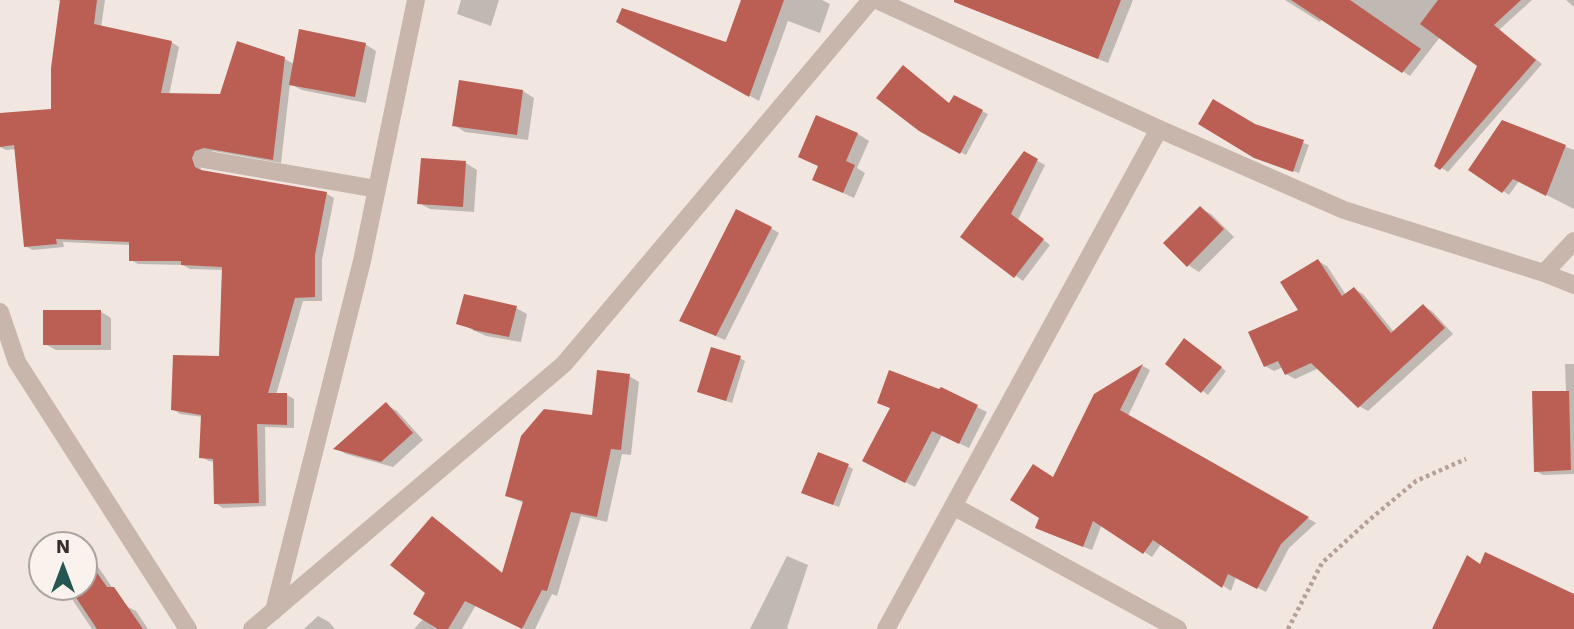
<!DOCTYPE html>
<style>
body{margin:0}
#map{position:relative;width:1574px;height:629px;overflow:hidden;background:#f1e7e0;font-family:"Work Sans",sans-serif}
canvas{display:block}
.north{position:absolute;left:28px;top:531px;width:70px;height:70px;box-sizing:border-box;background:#f9f2ed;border:2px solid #aba39f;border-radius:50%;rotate:0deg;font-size:19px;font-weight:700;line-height:28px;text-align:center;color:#372d2b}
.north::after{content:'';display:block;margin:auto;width:24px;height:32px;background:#245652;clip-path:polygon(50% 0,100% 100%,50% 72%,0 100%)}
</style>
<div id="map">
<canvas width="1574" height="629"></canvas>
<div class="north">N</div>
</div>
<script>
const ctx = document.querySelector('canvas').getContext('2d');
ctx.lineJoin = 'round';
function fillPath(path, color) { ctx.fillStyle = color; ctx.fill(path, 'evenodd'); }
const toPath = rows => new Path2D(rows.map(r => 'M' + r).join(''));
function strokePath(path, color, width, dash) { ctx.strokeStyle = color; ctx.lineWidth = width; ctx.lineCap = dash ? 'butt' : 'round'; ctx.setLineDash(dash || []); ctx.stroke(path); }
fillPath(toPath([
 [56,0,105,0,101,28,171,42,179,47,169,95,221,96,285,59,294,64,365,44,376,51,366,103,302,90,290,84,281,163,213,151,202,155,199,163,202,172,327,194,334,198,322,260,322,301,303,301,276,395,287,395,294,399,294,428,265,427,266,506,223,508,215,503,215,462,209,461,201,457,203,417,180,414,173,409,220,357,224,270,190,269,183,265,138,264,131,260,131,245,63,242,64,247,33,250,25,246,16,149,6,150,0,147,0,115,52,110,62,1],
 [461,0,499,0,491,26,457,14],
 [743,0,822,0,830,4,820,33,788,21,759,101,619,21,728,44],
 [999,0,1133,0,1108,63,1003,21,993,16],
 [1285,0,1532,0,1499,30,1542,64,1448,172,1437,165,1480,66,1440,37,1410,76,1322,18,1320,22],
 [1566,0,1574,0,1574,7],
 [523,91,534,98,528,140,465,132,454,125],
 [954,97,988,114,966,155,919,129,951,104],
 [817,117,858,134,869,141,857,168,865,173,854,198,826,185,820,167,800,157],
 [1503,122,1574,150,1574,209,1519,181,1509,195,1471,169],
 [1255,125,1309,145,1299,173,1261,160],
 [1024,153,1045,165,1018,220,1050,245,1023,281,962,237],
 [466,163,477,170,474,212,430,209,419,203],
 [1200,208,1211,214,1234,237,1199,272,1188,265],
 [771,228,779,233,725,340,690,325],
 [1318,261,1327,266,1346,295,1354,289,1363,294,1394,332,1423,306,1432,311,1453,334,1368,411,1359,406,1319,368,1295,379,1286,374,1283,367,1274,371,1265,366,1300,311],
 [516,308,527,314,521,342,486,336,458,323],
 [100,311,111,318,111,350,56,350,45,344],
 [1190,344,1226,371,1208,395,1167,364],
 [740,358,745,361,732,403,705,394],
 [1565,364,1574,364,1574,474,1543,475,1536,471,1566,392],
 [1143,366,1150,370,1128,416,1316,523,1289,548,1266,592,1236,577,1231,591,1161,544,1152,557,1102,524,1092,550,1045,532,1037,528,1054,479,1095,395],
 [629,376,639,382,631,455,622,454,607,522,581,516,557,596,552,594,535,629,524,629,476,605,462,629,414,629,424,618,428,593,432,518,442,524,503,573,524,503,507,496,593,417],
 [879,402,977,407,987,412,969,448,942,435,915,487,874,466,892,409],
 [386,405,397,411,423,440,393,467,346,454,336,448],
 [848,466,853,469,839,507,809,495],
 [70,536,81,542,83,545,57,545],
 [84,546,124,605,136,611,148,629,92,629,64,587,84,587],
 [787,556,808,565,787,628,789,629,750,629],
 [318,616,329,622,335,629,304,629]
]), '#0003');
fillPath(toPath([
 [60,0,97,0,94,24,172,41,161,93,220,94,237,41,285,57,273,160,204,148,195,151,192,158,195,167,201,170,327,192,315,255,315,297,295,298,268,393,287,393,287,425,257,424,259,503,214,504,213,459,199,458,201,415,171,410,173,355,219,356,222,267,181,265,181,261,129,261,129,242,56,239,57,244,24,247,14,145,0,147,0,113,51,109,51,68],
 [741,0,784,0,749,97,616,22,622,8,726,42],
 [954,0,1121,0,1098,59,954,2],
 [1291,0,1350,0,1421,49,1402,73],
 [1438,0,1521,0,1494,25,1536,60,1440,170,1434,166,1477,66,1420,24],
 [299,29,366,43,355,97,289,85],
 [903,65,949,103,954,95,983,110,960,154,919,131,876,98],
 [459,80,523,90,517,135,452,126],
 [1213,99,1255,124,1304,140,1293,172,1254,158,1198,124],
 [816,115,858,133,846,161,855,165,843,193,812,180,818,166,798,157],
 [1502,120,1566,145,1546,196,1513,179,1502,193,1468,170],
 [1024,151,1038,159,1011,214,1044,239,1014,278,960,237],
 [421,158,466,161,463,207,417,204],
 [1200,206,1224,229,1187,267,1163,243],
 [736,209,772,227,716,336,679,321],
 [1318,259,1342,296,1354,287,1391,333,1423,304,1445,328,1358,408,1311,363,1285,375,1278,361,1264,367,1248,332,1298,310,1280,282],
 [464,294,517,306,509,337,473,330,473,329,456,324],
 [43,310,101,310,101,345,43,345],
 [1184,338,1222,367,1201,393,1165,364],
 [711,347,741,356,726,401,697,392],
 [1143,364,1120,410,1309,517,1281,544,1257,589,1228,574,1222,588,1153,540,1143,554,1093,521,1083,547,1035,528,1039,518,1010,500,1033,464,1053,477,1094,394],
 [597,370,630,374,621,450,611,449,597,517,571,512,547,591,542,590,522,629,465,601,448,629,438,629,413,614,425,593,390,565,432,516,502,573,523,501,505,496,521,436,544,409,592,415],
 [889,370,939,389,941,387,978,405,959,444,932,431,905,483,862,461,890,408,877,403],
 [1532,391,1569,391,1571,470,1534,472],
 [386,402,413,433,381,462,333,449],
 [818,452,849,464,833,505,801,493],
 [70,534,78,545,54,545],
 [1485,552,1574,594,1574,629,1432,629,1467,555,1480,564],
 [84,554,107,587,114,587,143,629,97,629,69,587,84,587]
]), '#bb5f54');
strokePath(toPath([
 [1288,629,1322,563,1368,521,1416,481,1466,459]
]), '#b4a097', 4.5, [3.5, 3.5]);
strokePath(toPath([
 [877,0,1159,129,1344,210,1544,273,1574,241],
 [203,159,377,189],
 [1544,273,1574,285],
 [0,312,17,362,188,629],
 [953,506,1178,629],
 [274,611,362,261,416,0],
 [252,629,564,364,871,0],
 [886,629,1159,129]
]), '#c8b6ad', 18);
</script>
